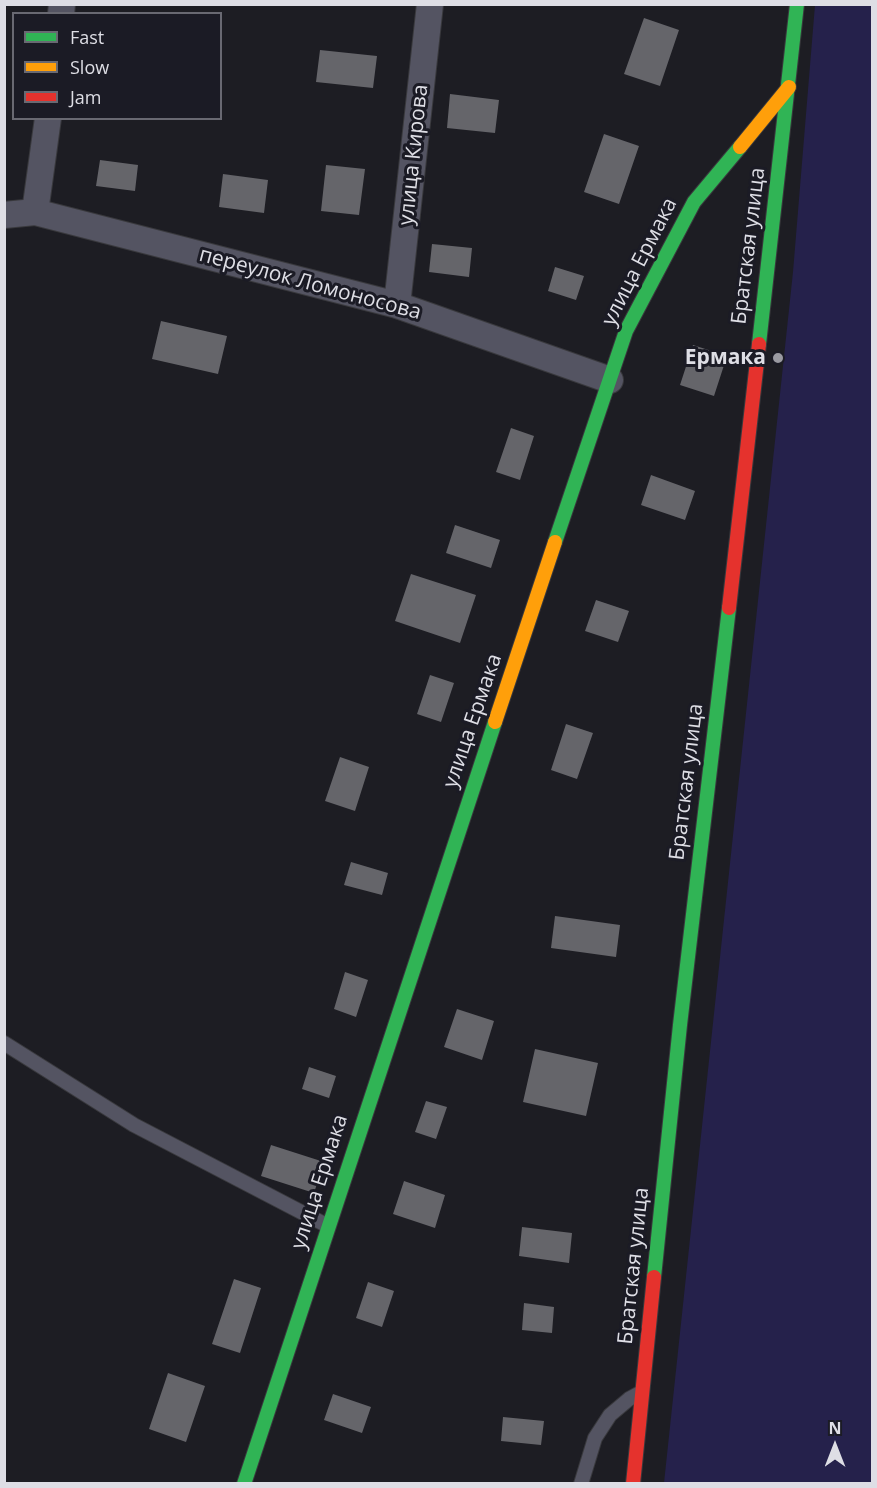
<!DOCTYPE html>
<meta charset="utf-8">
<style>
body{margin:0}
#map{position:relative;width:877px;height:1488px;overflow:hidden;background:#1d1d23;font-family:"Open Sans",sans-serif}
canvas{display:block}
.frame{position:absolute;inset:0;border:6px solid #dedee5;pointer-events:none}
.legend{position:absolute;left:12px;top:12px;width:210px;height:108px;box-sizing:border-box;background:#1b1b25;border:2px solid #696972;margin:0;padding:8px 10px;list-style:none;font-size:18px;color:#dedee5}
.legend li{display:flex;align-items:center;gap:12px;height:30px}
.legend b{width:30px;border:2px solid #696972}
.north{position:absolute;left:805px;top:1416px;width:60px;height:60px;-webkit-text-stroke:4px #1b1b25;paint-order:stroke;rotate:0deg;font-size:16px;font-weight:700;line-height:24px;text-align:center;color:#dedee5}
.north::after{content:'';display:block;margin:auto;width:21px;height:27px;background:#dedee5;clip-path:polygon(50% 0,100% 100%,50% 72%,0 100%)}
</style>
<div id="map">
<canvas width="877" height="1488"></canvas>
<div class="frame"></div>
<ul class="legend">
<li><b style="height:8px;background:#30b455"></b>Fast</li>
<li><b style="height:8px;background:#ff9f0a"></b>Slow</li>
<li><b style="height:8px;background:#e5322d"></b>Jam</li>
</ul>
<div class="north">N</div>
</div>
<script>
const ctx = document.querySelector('canvas').getContext('2d');
ctx.lineJoin = 'round';
function fillPath(path, color) { ctx.fillStyle = color; ctx.fill(path, 'evenodd'); }
const toPath = rows => new Path2D(rows.map(r => 'M' + r).join(''));
function strokePath(path, color, width, dash) { ctx.strokeStyle = color; ctx.lineWidth = width; ctx.lineCap = dash ? 'butt' : 'round'; ctx.setLineDash(dash || []); ctx.stroke(path); }
function label(font, color, halo, rows, align = 'center') {
  ctx.font = font + ' "Open Sans",sans-serif'; ctx.lineWidth = 6; ctx.setLineDash([]); ctx.textBaseline = 'middle'; ctx.strokeStyle = halo; ctx.fillStyle = color; for (const [text, x, y, turn = 0] of rows) {
    ctx.save(); ctx.translate(x, y); ctx.rotate((+turn || 0) * Math.PI / 180); ctx.textAlign = isNaN(turn) ? turn : align; if (halo) ctx.strokeText(text, 0, 0); ctx.fillText(text, 0, 0); ctx.restore();
  }
}
fillPath(toPath([
 [815,5,872,5,872,1483,664,1483,793,272]
]), '#25214b');
fillPath(toPath([
 [644,18,679,30,660,86,624,74],
 [320,50,377,56,373,88,316,82],
 [450,94,499,100,495,133,447,128],
 [604,134,639,146,619,204,584,192],
 [100,160,138,165,135,191,96,186],
 [326,165,365,169,359,215,321,211],
 [223,174,268,180,264,213,219,207],
 [432,244,472,248,469,277,429,272],
 [555,267,584,276,576,300,548,291],
 [161,321,227,336,218,374,152,359],
 [693,345,727,356,714,396,680,385],
 [511,428,534,436,520,480,496,472],
 [651,475,695,491,685,520,641,505],
 [455,525,500,540,491,568,446,553],
 [411,574,476,595,460,643,395,621],
 [596,600,629,611,618,642,585,631],
 [430,675,454,683,441,722,417,714],
 [566,724,593,733,577,779,551,770],
 [340,757,369,767,355,811,325,801],
 [351,862,388,873,382,895,344,885],
 [555,916,620,925,616,957,551,948],
 [345,972,368,980,356,1017,334,1009],
 [457,1009,494,1021,482,1060,444,1047],
 [535,1049,598,1063,586,1116,523,1102],
 [309,1067,336,1076,329,1098,302,1089],
 [426,1101,447,1107,436,1139,415,1132],
 [271,1145,324,1162,314,1193,261,1176],
 [404,1181,445,1195,435,1228,393,1214],
 [522,1227,572,1233,569,1263,519,1256],
 [234,1279,261,1288,240,1353,212,1344],
 [368,1282,394,1291,382,1327,356,1318],
 [524,1303,554,1307,552,1333,522,1330],
 [168,1373,205,1386,186,1442,149,1429],
 [333,1394,371,1407,362,1433,324,1420],
 [503,1417,544,1421,541,1445,501,1441]
]), '#65656a');
const lane = toPath([
 [4,1043,134,1125,328,1226],
 [581,1484,595,1438,610,1415,629,1399,640,1393]
]);
const street = toPath([
 [61,14,62,4],
 [35,212,48,118],
 [4,215,35,212,397,305,610,380],
 [397,305,430,4]
]);
const fast = toPath([
 [759,344,797,4],
 [555,542,626,331,694,202,740,147],
 [654,1277,680,1025,729,608],
 [244,1484,495,722]
]);
const slow = toPath([
 [740,147,789,87],
 [495,722,555,542]
]);
const jam = toPath([
 [729,608,759,344],
 [633,1484,654,1277]
]);
strokePath(lane, '#39393d', 16);
strokePath(street, '#39393d', 28);
strokePath(fast, '#39393d', 16);
strokePath(slow, '#39393d', 16);
strokePath(jam, '#39393d', 16);
strokePath(lane, '#545462', 14);
strokePath(street, '#545462', 26);
strokePath(fast, '#30b455', 14);
strokePath(slow, '#ff9f0a', 14);
strokePath(jam, '#e5322d', 14);
for (const [x, y, r, color] of [
 [778,358,6,"#9a9aa1"]
]) { const dot = new Path2D(); dot.arc(x, y, r, 0, 2 * Math.PI); ctx.fillStyle = color; ctx.fill(dot); strokePath(dot, '#1b1b25', 2); }
label('21px', '#dedee5', '#1b1b25', [
 ["улица Кирова",414,155,-84],
 ["Братская улица",749,246,-83],
 ["улица Ермака",640,262,-63],
 ["переулок Ломоносова",310,284,15],
 ["улица Ермака",473,721,-71],
 ["Братская улица",687,782,-83],
 ["улица Ермака",320,1182,-72],
 ["Братская улица",634,1266,-84]
]);
label('bold 21px', '#dedee5', '#1b1b25', [
 ["Ермака",766,358]
], 'right');
</script>
